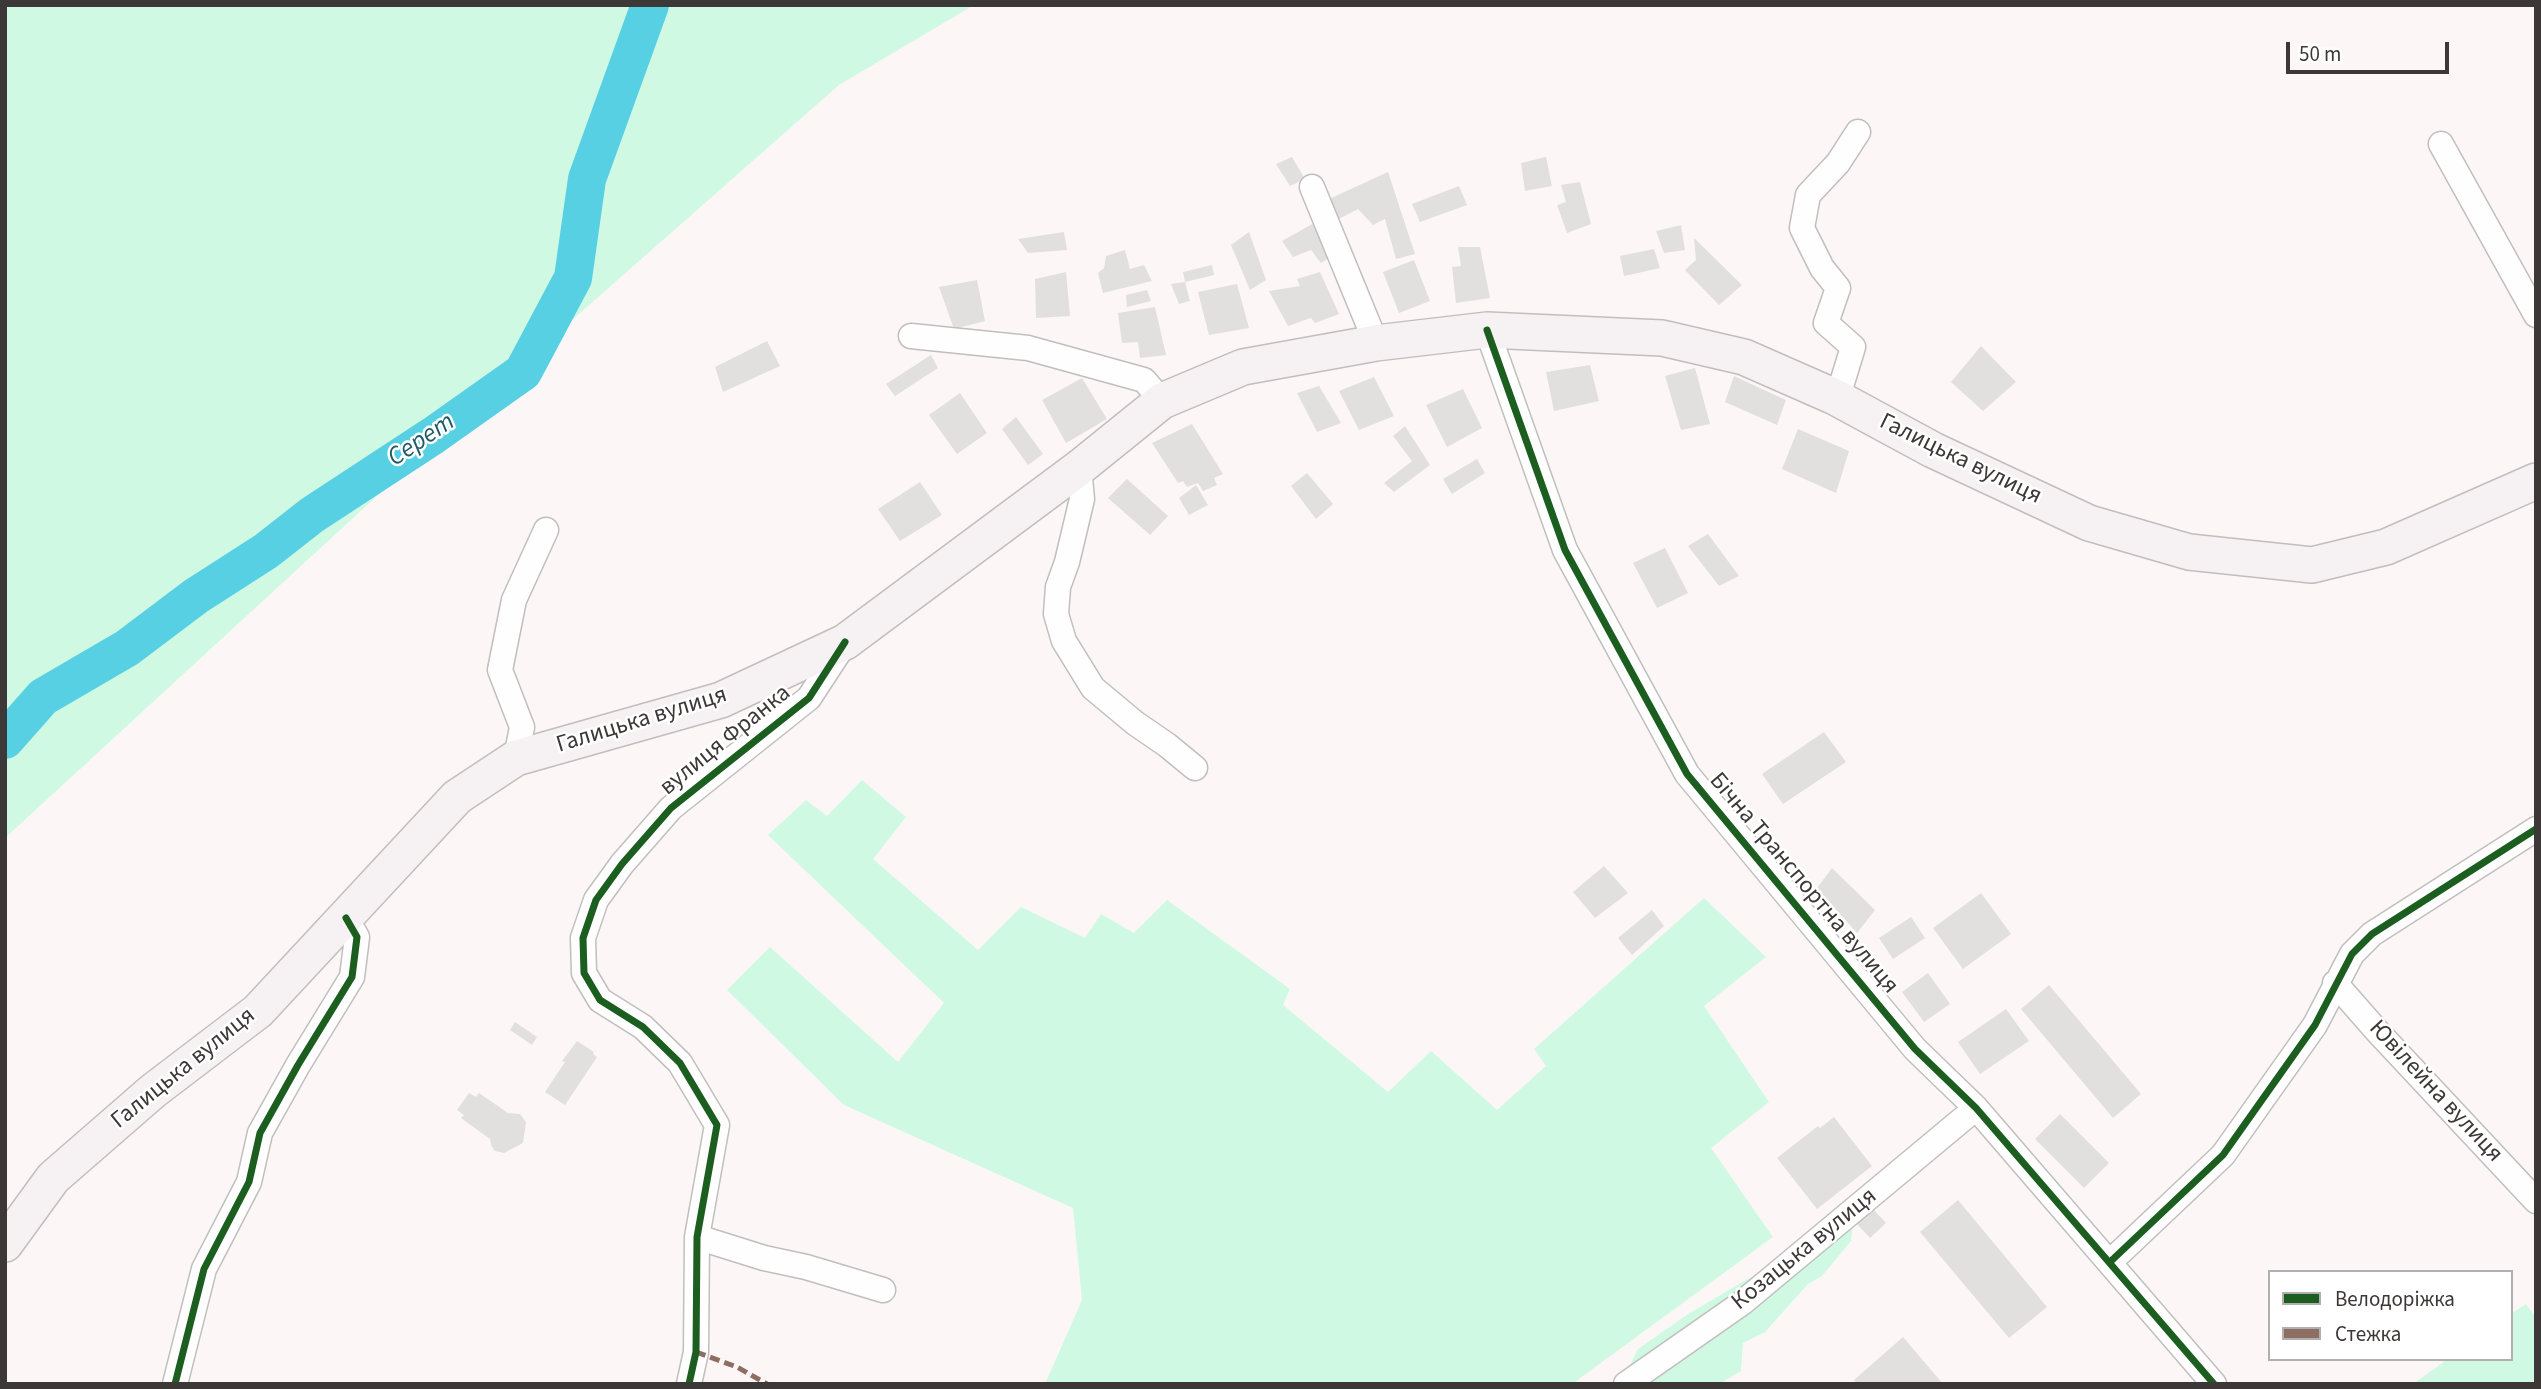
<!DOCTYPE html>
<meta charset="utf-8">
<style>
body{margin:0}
#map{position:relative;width:2541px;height:1389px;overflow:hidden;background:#fcf7f6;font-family:"Source Sans 3",sans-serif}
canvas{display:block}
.frame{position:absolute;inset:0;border:7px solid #3b3837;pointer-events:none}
.legend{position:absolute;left:2268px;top:1270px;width:245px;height:91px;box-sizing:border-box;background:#fff;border:2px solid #b1afaf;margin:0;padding:9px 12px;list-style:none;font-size:21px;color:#3b3837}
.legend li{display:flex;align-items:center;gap:14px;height:35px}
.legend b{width:35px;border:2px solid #b1afaf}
.scale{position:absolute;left:2286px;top:42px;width:163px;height:32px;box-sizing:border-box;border:4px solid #3b3837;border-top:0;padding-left:9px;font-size:21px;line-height:24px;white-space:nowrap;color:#3b3837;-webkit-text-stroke:5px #fff;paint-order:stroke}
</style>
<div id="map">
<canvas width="2541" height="1389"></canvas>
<div class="frame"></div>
<ul class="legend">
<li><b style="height:9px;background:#1b5e20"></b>Велодоріжка</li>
<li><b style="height:9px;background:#8d6e63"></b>Стежка</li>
</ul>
<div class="scale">50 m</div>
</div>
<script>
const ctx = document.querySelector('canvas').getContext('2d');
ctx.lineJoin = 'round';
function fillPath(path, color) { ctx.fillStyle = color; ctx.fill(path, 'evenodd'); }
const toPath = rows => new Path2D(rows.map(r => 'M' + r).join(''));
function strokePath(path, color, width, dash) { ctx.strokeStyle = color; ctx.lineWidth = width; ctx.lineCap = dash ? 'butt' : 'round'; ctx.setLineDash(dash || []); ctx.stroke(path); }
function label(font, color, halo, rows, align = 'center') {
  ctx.font = font + ' "Source Sans 3",sans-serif'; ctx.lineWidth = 5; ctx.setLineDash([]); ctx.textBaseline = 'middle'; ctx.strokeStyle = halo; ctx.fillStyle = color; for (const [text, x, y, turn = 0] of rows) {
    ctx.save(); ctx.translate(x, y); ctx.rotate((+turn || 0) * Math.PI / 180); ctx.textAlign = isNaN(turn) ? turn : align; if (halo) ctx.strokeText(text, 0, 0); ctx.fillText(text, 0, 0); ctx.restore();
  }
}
fillPath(toPath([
 [5,5,974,5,839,85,488,394,5,838],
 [862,780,906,817,873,859,978,950,1021,907,1085,938,1101,914,1134,933,1167,900,1290,989,1283,1005,1388,1092,1431,1051,1497,1110,1546,1066,1534,1049,1704,898,1766,957,1704,1006,1769,1102,1711,1148,1773,1237,1572,1384,1045,1384,1082,1300,1073,1208,844,1105,727,990,770,947,898,1062,944,1003,768,835,806,800,827,816],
 [1853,1224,1851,1241,1822,1276,1808,1284,1765,1332,1743,1343,1741,1371,1719,1384,1640,1384,1627,1371,1638,1349,1688,1314,1770,1266],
 [2526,1304,2536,1318,2536,1384,2413,1384,2448,1359,2511,1359,2511,1314]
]), '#cff9e2');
strokePath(toPath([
 [5,740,43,697,127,648,196,596,266,551,312,515,434,435,523,372,573,278,587,179,650,5]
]), '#58d0e4', 38);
fillPath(toPath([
 [1292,157,1305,179,1290,186,1276,164],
 [1546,157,1552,186,1525,191,1521,163],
 [1388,172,1415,254,1396,259,1385,219,1373,225,1358,209,1335,221,1329,199],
 [1580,182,1591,224,1567,233,1557,205,1566,202,1561,185],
 [1459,186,1467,205,1420,222,1412,204],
 [1314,223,1330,257,1321,263,1311,250,1293,257,1282,241],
 [1681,225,1685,250,1664,253,1656,231],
 [1064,232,1067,250,1028,253,1018,239],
 [1249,232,1266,280,1250,290,1231,245],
 [1694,238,1742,285,1719,305,1685,270,1696,260],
 [1458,247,1480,247,1490,298,1456,303,1452,267,1461,266],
 [1654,249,1660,268,1624,276,1620,256],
 [1125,250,1130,269,1144,265,1152,281,1103,293,1098,273,1104,268,1106,256],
 [1414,260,1430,301,1399,313,1383,272],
 [1212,265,1214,275,1185,282,1183,272],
 [1066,272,1070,316,1036,318,1035,279],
 [1320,272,1339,314,1315,323,1311,318,1288,326,1269,291,1300,286,1297,279],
 [977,280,985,321,954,329,939,287],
 [1185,282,1190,301,1179,304,1171,284],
 [1237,284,1249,328,1209,335,1198,292],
 [1147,290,1151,301,1127,307,1126,295],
 [1155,307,1166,355,1140,358,1138,342,1122,343,1118,313],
 [767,341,780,366,723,392,715,367],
 [1981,346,2016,382,1983,411,1951,382],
 [931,355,938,368,895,396,886,384],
 [1590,365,1599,401,1554,411,1546,372],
 [1695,368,1710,424,1681,430,1665,376],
 [1734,376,1786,400,1777,425,1725,402],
 [1374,377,1394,416,1359,430,1339,391],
 [1082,378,1107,419,1066,443,1042,400],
 [1319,386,1341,423,1317,432,1297,393],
 [1463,389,1482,428,1447,447,1426,405],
 [960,393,987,433,957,454,929,415],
 [1016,417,1043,454,1028,465,1002,429],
 [1192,424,1223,474,1214,478,1217,485,1203,491,1198,483,1187,487,1183,481,1178,483,1152,443],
 [1405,426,1430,465,1394,492,1384,483,1412,461,1393,436],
 [1798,429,1849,451,1836,493,1782,469],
 [1477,459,1485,473,1452,494,1443,479],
 [1307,473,1333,504,1316,519,1291,486],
 [1127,479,1168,516,1150,535,1108,498],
 [920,482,942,515,900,541,878,509],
 [1196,485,1208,505,1189,515,1179,498],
 [1708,534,1739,576,1719,586,1688,546],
 [1665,548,1688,593,1657,608,1633,563],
 [1824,732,1846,762,1783,804,1762,774],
 [1604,866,1628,893,1595,918,1573,892],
 [1832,868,1875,910,1857,933,1817,888],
 [1981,893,2011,934,1963,969,1933,928],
 [1652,910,1664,926,1632,955,1618,938],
 [1911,917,1925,938,1893,959,1879,938],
 [1928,973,1950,1004,1924,1022,1902,992],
 [2049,985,2141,1094,2113,1118,2021,1009],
 [2006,1009,2029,1041,1980,1074,1958,1042],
 [515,1022,537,1037,532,1045,510,1030],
 [577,1041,594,1052,593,1054,597,1057,565,1105,545,1092,565,1062,562,1061],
 [469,1093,476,1097,479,1093,508,1113,520,1114,526,1122,523,1143,504,1153,495,1151,491,1145,490,1139,461,1118,464,1115,457,1110],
 [2060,1114,2109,1163,2084,1188,2035,1139],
 [1834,1117,1872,1166,1817,1209,1777,1158,1818,1126,1820,1128],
 [1958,1200,2047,1307,2009,1338,1920,1232],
 [1873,1209,1886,1223,1870,1238,1857,1224],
 [1903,1337,1943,1384,1857,1384,1854,1380]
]), '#e2dfdf');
const minor = toPath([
 [2441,144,2536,315],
 [1312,187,1376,343],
 [1487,330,1565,550,1687,774,1915,1049,1976,1108,2214,1384],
 [911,336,1028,348,1144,380,1162,401],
 [1835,397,1842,383,1853,347,1826,323,1838,288,1822,268,1802,228,1808,195,1838,163,1858,132],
 [1079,468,1082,499,1067,562,1058,587,1056,614,1064,641,1093,688,1135,723,1167,745,1195,768],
 [516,758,522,727,500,670,514,600,546,530],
 [2335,983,2377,1031,2536,1201],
 [697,1237,764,1258,806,1267,883,1290],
 [2110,1262,2223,1155,2315,1025,2352,954,2372,934,2536,829],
 [175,1384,204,1269,249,1182,260,1133,298,1065,352,977,357,937,346,918],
 [689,1384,696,1352,697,1237,717,1125,680,1063,643,1027,600,1000,584,973,583,938,596,900,622,864,671,808,809,698,845,643],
 [1626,1384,1742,1303,1976,1108]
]);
const secondary = toPath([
 [5,1244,53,1178,153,1091,258,1011,457,797,516,758,721,700,845,642,1079,468,1162,401,1243,367,1376,343,1487,330,1662,338,1744,357,1835,397,1933,450,2089,523,2189,552,2312,565,2386,547,2536,481]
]);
strokePath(minor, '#c1bebd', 27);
strokePath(secondary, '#c1bebd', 38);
strokePath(minor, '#fffefe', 24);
strokePath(secondary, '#f6f1f2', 35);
strokePath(toPath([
 [696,1352,737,1367,767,1384]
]), '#8d6e63', 5, [10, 5]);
strokePath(toPath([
 [1487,330,1565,550,1687,774,1915,1049,1976,1108,2214,1384],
 [2110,1262,2223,1155,2315,1025,2352,954,2372,934,2536,829],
 [175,1384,204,1269,249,1182,260,1133,298,1065,352,977,357,937,346,918],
 [689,1384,696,1352,697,1237,717,1125,680,1063,643,1027,600,1000,584,973,583,938,596,900,622,864,671,808,809,698,845,642]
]), '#1b5e20', 7);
label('24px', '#3b3837', '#fff', [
 ["Галицька вулиця",1960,460,26],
 ["Галицька вулиця",642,721,-17],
 ["вулиця Франка",726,741,-39],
 ["Бічна Транспортна вулиця",1803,884,50],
 ["Галицька вулиця",184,1069,-39],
 ["Ювілейна вулиця",2435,1092,47],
 ["Козацька вулиця",1805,1250,-39]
]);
label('italic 26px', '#1e5a66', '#fff', [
 ["Серет",422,441,-34]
]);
</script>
